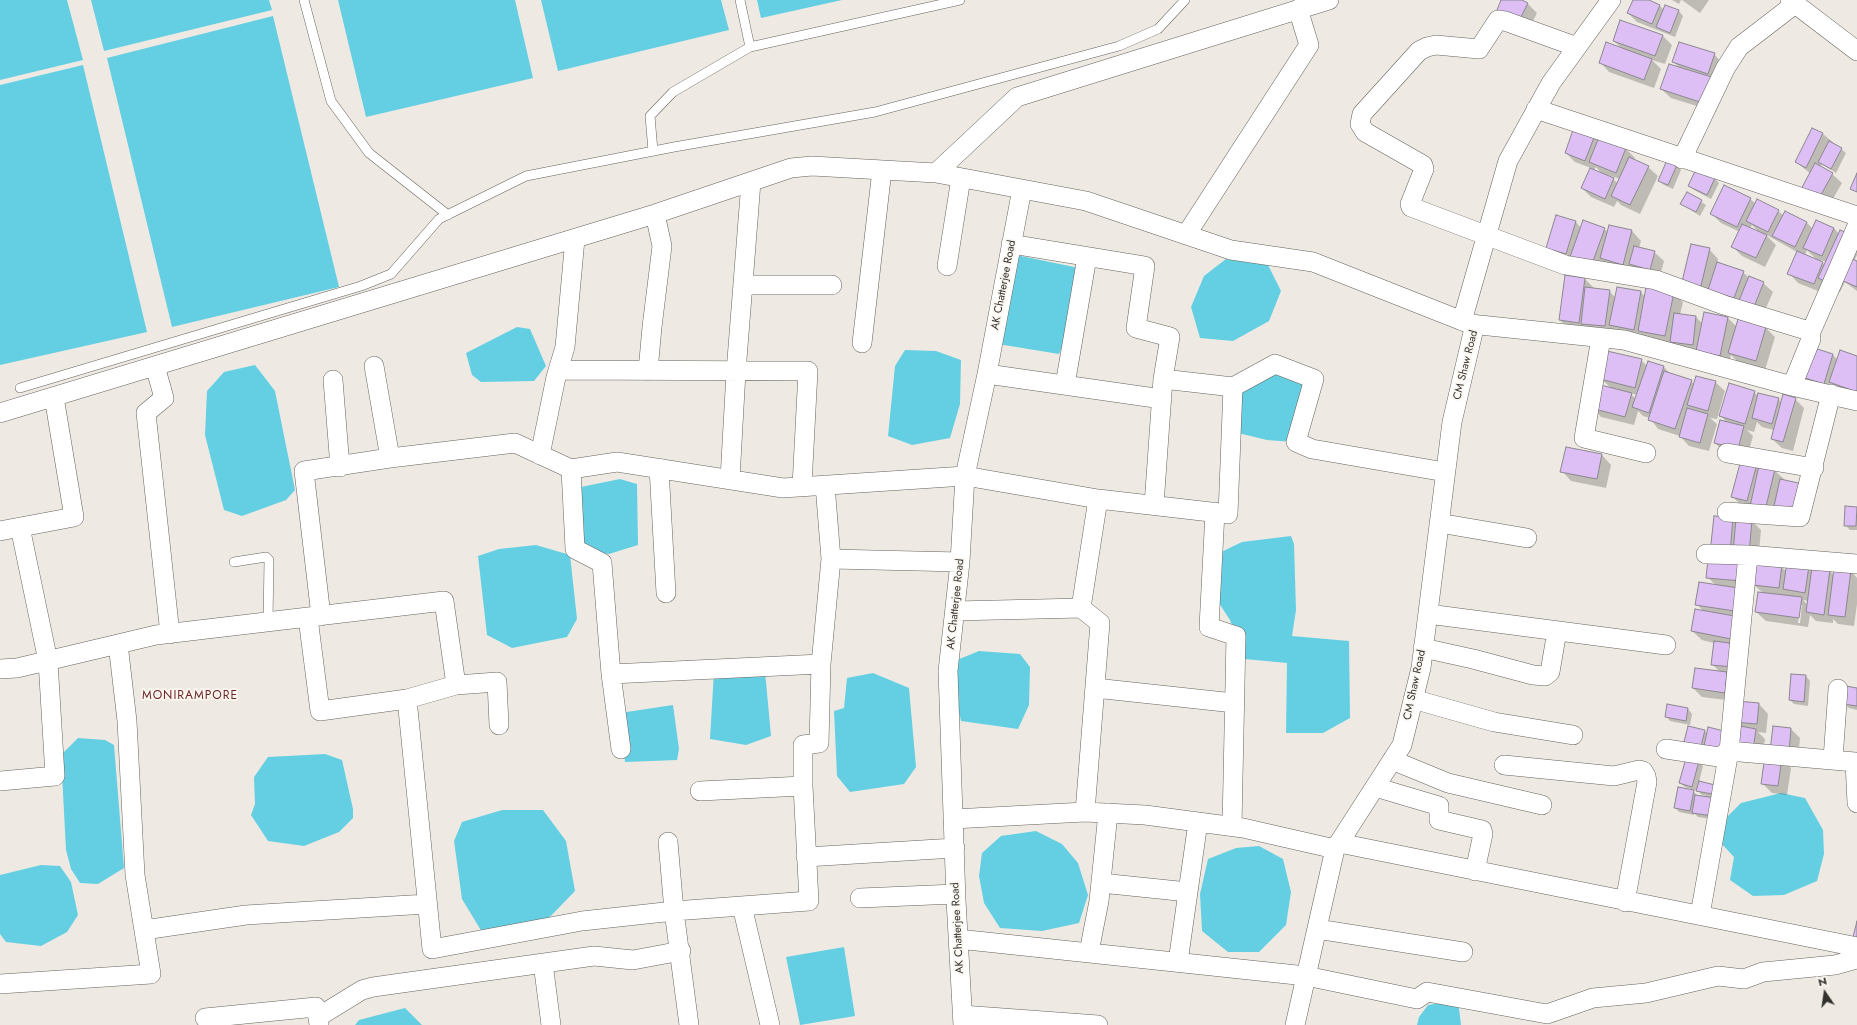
<!DOCTYPE html>
<style>
body{margin:0}
#map{position:relative;width:1857px;height:1025px;overflow:hidden;background:#eeeae3;font-family:Jost,sans-serif}
canvas{display:block}
.north{position:absolute;left:1805px;top:973px;width:40px;height:40px;-webkit-text-stroke:3px #fbf7f0;paint-order:stroke;rotate:347deg;font-size:11px;font-weight:700;line-height:16px;text-align:center;color:#32312e}
.north::after{content:'';display:block;margin:auto;width:14px;height:18px;background:#32312e;clip-path:polygon(50% 0,100% 100%,50% 72%,0 100%)}
</style>
<div id="map">
<canvas width="1857" height="1025"></canvas>
<div class="north">N</div>
</div>
<script>
const ctx = document.querySelector('canvas').getContext('2d');
ctx.lineJoin = 'round';
function fillPath(path, color) { ctx.fillStyle = color; ctx.fill(path, 'evenodd'); }
const toPath = rows => new Path2D(rows.map(r => 'M' + r).join(''));
function strokePath(path, color, width, dash) { ctx.strokeStyle = color; ctx.lineWidth = width; ctx.lineCap = dash ? 'butt' : 'round'; ctx.setLineDash(dash || []); ctx.stroke(path); }
function label(font, color, halo, rows, align = 'center') {
  ctx.font = font + ' Jost,sans-serif'; ctx.lineWidth = 3.5; ctx.setLineDash([]); ctx.textBaseline = 'middle'; ctx.strokeStyle = halo; ctx.fillStyle = color; for (const [text, x, y, turn = 0] of rows) {
    ctx.save(); ctx.translate(x, y); ctx.rotate((+turn || 0) * Math.PI / 180); ctx.textAlign = isNaN(turn) ? turn : align; if (halo) ctx.strokeText(text, 0, 0); ctx.fillText(text, 0, 0); ctx.restore();
  }
}
fillPath(toPath([
 [0,0,67,0,83,60,0,80],
 [91,0,269,0,272,10,104,51],
 [338,0,515,0,533,78,366,117],
 [541,0,721,0,729,30,558,71],
 [757,0,842,0,761,18],
 [273,16,339,287,172,327,107,58],
 [83,65,147,332,0,365,0,85],
 [1016,255,1079,268,1068,333,1059,354,998,344],
 [1226,259,1268,265,1281,291,1269,321,1233,341,1200,338,1191,307,1204,276],
 [517,327,530,329,546,366,534,381,481,382,472,375,466,353],
 [905,350,936,351,961,360,960,404,950,438,912,445,888,436,895,366],
 [255,365,275,391,295,490,286,500,242,516,224,510,205,435,207,391,224,372],
 [1278,371,1306,382,1293,442,1267,440,1234,432,1240,392],
 [620,479,637,484,638,545,609,554,583,549,581,487],
 [1291,536,1294,544,1296,610,1292,636,1349,641,1350,718,1323,733,1286,733,1287,663,1245,659,1230,620,1215,597,1215,555,1242,542],
 [536,545,570,555,577,619,567,637,512,648,487,635,478,556,499,549],
 [979,651,1020,654,1030,667,1029,705,1018,729,961,721,954,690,957,660],
 [714,671,765,671,771,736,746,745,710,739],
 [873,673,909,688,916,767,904,784,850,792,837,776,834,711,844,708,847,678],
 [673,705,679,749,677,760,625,762,620,713],
 [78,738,105,740,114,745,124,868,98,884,80,883,71,869,66,850,61,755],
 [325,754,342,760,353,809,353,818,339,832,304,846,268,841,251,815,255,804,254,777,268,757],
 [1781,793,1805,798,1823,830,1824,854,1817,881,1784,895,1753,896,1730,880,1734,857,1719,841,1722,822,1741,803],
 [502,810,543,810,566,841,575,891,542,925,482,932,462,899,454,841,462,822],
 [1036,831,1062,844,1078,863,1088,895,1079,923,1042,931,1000,928,984,903,979,876,982,853,1001,836],
 [1259,846,1283,859,1291,892,1286,925,1259,952,1228,952,1202,931,1200,894,1208,859,1236,848],
 [41,865,60,866,71,882,78,915,67,932,41,946,6,942,0,934,0,875],
 [844,947,855,1016,800,1025,786,957],
 [1446,1002,1459,1008,1461,1025,1417,1025,1419,1017,1428,1005],
 [405,1008,422,1025,355,1025,359,1020]
]), '#64cfe2');
fillPath(toPath([
 [1502,0,1520,0,1528,4,1537,13,1529,29],
 [1634,0,1647,0,1660,6,1664,10,1665,6,1679,11,1683,16,1675,37,1637,22,1628,13],
 [1672,0,1681,0,1679,4],
 [1682,0,1709,0,1700,13],
 [1662,35,1672,45,1665,64,1652,60,1661,69,1654,88,1609,72,1600,62,1622,49,1614,41],
 [1714,54,1723,64,1723,89,1716,112,1671,98,1661,89,1680,69,1673,61],
 [1812,129,1823,134,1846,153,1836,173,1822,164,1820,167,1832,174,1842,183,1826,211,1811,174,1796,162],
 [1595,136,1626,149,1635,158,1634,160,1648,167,1658,176,1640,214,1621,205,1617,201,1614,207,1591,197,1582,188,1591,168,1575,162,1566,153],
 [1596,167,1602,174,1594,170],
 [1608,175,1620,179,1618,183,1608,176],
 [1676,166,1681,170,1673,189,1664,185,1659,181],
 [1715,179,1719,183,1711,199,1694,190,1689,186],
 [1688,193,1706,205,1700,216,1682,204],
 [1750,199,1756,204,1778,211,1783,215,1785,212,1807,223,1813,229,1816,221,1834,228,1839,234,1857,236,1857,255,1854,261,1857,262,1857,291,1845,282,1840,292,1829,288,1823,293,1798,283,1789,273,1797,252,1765,234,1776,245,1765,267,1742,256,1733,247,1740,232,1721,223,1712,214],
 [1752,225,1759,232,1750,228],
 [1807,250,1817,260,1805,255],
 [1820,260,1827,262,1825,265],
 [1557,217,1576,222,1581,228,1604,229,1608,232,1609,226,1632,231,1641,241,1639,248,1654,252,1664,261,1659,279,1557,257,1548,247],
 [1709,249,1718,259,1717,263,1743,272,1749,278,1763,283,1773,292,1762,317,1692,295],
 [1566,276,1585,279,1594,288,1609,291,1616,298,1641,292,1645,297,1673,293,1683,302,1680,315,1696,317,1703,324,1705,313,1728,318,1737,327,1766,328,1775,337,1765,370,1738,362,1731,355,1729,365,1648,340,1643,335,1643,339,1620,334,1615,329,1614,335,1569,329,1560,320],
 [1833,355,1838,360,1857,357,1857,397,1809,385,1800,376],
 [1641,360,1647,366,1648,362,1664,367,1671,375,1691,381,1694,384,1715,382,1725,391,1717,419,1710,418,1717,424,1709,451,1689,446,1680,436,1658,429,1650,418,1643,416,1638,411,1634,425,1601,417,1592,407,1611,388,1601,379],
 [1630,393,1637,395,1636,399],
 [1754,392,1758,396,1778,399,1782,403,1795,399,1804,408,1793,451,1782,448,1772,439,1774,430,1762,427,1757,422,1754,432,1747,430,1753,436,1747,458,1724,452,1715,443,1727,423,1721,416],
 [1567,448,1602,455,1611,465,1606,488,1571,481,1562,471],
 [1741,461,1774,470,1784,479,1805,520,1742,506,1733,497],
 [1857,508,1857,530,1850,530,1845,525],
 [1714,517,1752,521,1761,530,1758,563,1781,566,1787,572,1788,563,1829,570,1834,575,1851,571,1857,578,1857,604,1854,626,1838,624,1833,619,1833,623,1816,621,1810,615,1808,627,1766,621,1756,612,1763,593,1754,585,1743,589,1753,599,1734,701,1702,697,1693,688,1720,672,1712,664,1714,643,1702,640,1692,631,1703,611,1697,604,1716,585,1707,577],
 [1803,600,1808,601,1808,605],
 [1800,605,1802,605,1800,623,1798,623],
 [1806,676,1810,681,1808,706,1794,704,1790,700],
 [1857,689,1857,710,1849,708,1844,704],
 [1759,704,1768,714,1766,733,1758,732,1765,739,1762,759,1736,721],
 [1668,705,1688,709,1692,714,1690,725,1670,721,1666,716],
 [1774,727,1791,729,1800,738,1798,761,1783,760,1791,768,1787,795,1772,793,1762,783,1779,758],
 [1705,731,1708,734,1723,758,1684,746],
 [1699,762,1703,766,1699,782,1719,787,1717,820,1698,817,1694,813,1694,815,1679,812,1675,807,1691,789,1698,796,1707,798,1707,796,1702,795,1698,791,1685,787,1680,783]
]), '#0003');
const building = toPath([
 [1501,0,1522,0,1528,3,1519,21,1497,10,1501,0],
 [1633,0,1649,0,1660,5,1652,24,1627,13,1633,0],
 [1665,5,1679,10,1670,33,1656,27,1665,5],
 [1620,20,1663,35,1655,56,1613,41,1620,20],
 [1606,42,1652,59,1644,80,1599,63,1606,42],
 [1679,42,1715,53,1708,74,1672,62,1679,42],
 [1669,64,1715,78,1706,104,1660,89,1669,64],
 [1574,127,1595,135,1585,161,1565,153,1574,127],
 [1812,128,1823,133,1806,168,1795,162,1812,128],
 [1599,137,1626,148,1616,173,1589,162,1599,137],
 [1829,141,1842,148,1831,169,1818,162,1829,141],
 [1629,157,1649,166,1630,205,1611,196,1629,157],
 [1667,160,1677,165,1668,185,1658,181,1667,160],
 [1815,163,1833,173,1817,202,1799,193,1815,163],
 [1590,168,1614,178,1605,199,1581,188,1590,168],
 [1696,169,1715,178,1707,195,1688,186,1696,169],
 [1857,173,1857,192,1850,189,1857,173],
 [1724,185,1751,198,1737,227,1710,214,1724,185],
 [1687,192,1702,200,1696,212,1680,204,1687,192],
 [1757,199,1779,210,1768,232,1746,221,1757,199],
 [1785,211,1807,222,1795,247,1772,236,1785,211],
 [1556,215,1576,221,1566,254,1546,248,1556,215],
 [1583,220,1605,228,1592,264,1570,257,1583,220],
 [1816,220,1834,228,1822,256,1803,248,1816,220],
 [1742,224,1767,235,1756,258,1731,247,1742,224],
 [1609,225,1632,230,1623,265,1600,258,1609,225],
 [1840,230,1852,235,1831,284,1818,278,1840,230],
 [1691,244,1710,248,1700,290,1681,286,1691,244],
 [1634,246,1655,251,1650,270,1629,264,1634,246],
 [1797,251,1823,262,1814,284,1787,274,1797,251],
 [1850,258,1857,261,1857,287,1841,280,1850,258],
 [1717,262,1744,271,1734,298,1708,290,1717,262],
 [1565,275,1585,278,1579,323,1559,320,1565,275],
 [1749,276,1764,282,1753,309,1738,303,1749,276],
 [1585,287,1610,290,1605,326,1581,324,1585,287],
 [1617,287,1641,291,1634,330,1609,325,1617,287],
 [1646,287,1674,292,1665,336,1638,331,1646,287],
 [1704,312,1728,317,1720,356,1696,351,1704,312],
 [1674,313,1696,316,1693,345,1670,342,1674,313],
 [1738,319,1766,327,1756,361,1728,353,1738,319],
 [1808,346,1833,354,1824,384,1799,376,1808,346],
 [1840,350,1857,356,1857,392,1829,382,1840,350],
 [1607,351,1642,359,1635,388,1600,379,1607,351],
 [1648,361,1664,366,1649,413,1632,407,1648,361],
 [1664,371,1692,380,1675,429,1648,420,1664,371],
 [1696,376,1716,381,1708,411,1687,405,1696,376],
 [1729,383,1755,391,1745,424,1719,416,1729,383],
 [1597,384,1632,393,1625,417,1591,408,1597,384],
 [1758,393,1779,398,1772,424,1752,418,1758,393],
 [1783,394,1796,398,1783,442,1771,439,1783,394],
 [1687,408,1708,414,1700,443,1679,437,1687,408],
 [1720,420,1744,426,1738,449,1714,443,1720,420],
 [1566,447,1602,454,1597,479,1560,472,1566,447],
 [1741,460,1757,464,1747,501,1731,497,1741,460],
 [1759,465,1775,469,1764,515,1749,511,1759,465],
 [1780,479,1803,484,1796,511,1774,506,1780,479],
 [1845,506,1857,507,1856,526,1844,526,1845,506],
 [1714,516,1733,517,1730,554,1710,553,1714,516],
 [1736,518,1752,520,1749,554,1733,553,1736,518],
 [1708,559,1744,563,1742,581,1706,578,1708,559],
 [1756,562,1782,565,1779,588,1753,585,1756,562],
 [1787,562,1809,566,1805,593,1783,589,1787,562],
 [1812,567,1830,569,1824,615,1806,612,1812,567],
 [1834,568,1851,570,1845,617,1828,615,1834,568],
 [1699,582,1745,589,1741,612,1695,605,1699,582],
 [1758,592,1802,597,1799,618,1755,612,1758,592],
 [1695,609,1740,617,1736,640,1691,631,1695,609],
 [1714,641,1737,644,1734,667,1711,665,1714,641],
 [1695,668,1727,672,1725,693,1692,688,1695,668],
 [1791,674,1806,675,1804,702,1789,700,1791,674],
 [1846,686,1857,688,1857,706,1843,704,1846,686],
 [1737,701,1759,703,1757,724,1734,722,1737,701],
 [1667,704,1688,708,1686,721,1665,717,1667,704],
 [1735,725,1756,729,1753,750,1731,747,1735,725],
 [1688,726,1705,730,1700,750,1683,746,1688,726],
 [1773,726,1791,728,1789,752,1770,751,1773,726],
 [1708,727,1724,731,1719,754,1703,751,1708,727],
 [1765,755,1782,758,1778,786,1761,784,1765,755],
 [1686,758,1699,761,1692,787,1679,783,1686,758],
 [1699,781,1719,786,1717,795,1696,791,1699,781],
 [1678,787,1694,790,1690,811,1674,808,1678,787],
 [1695,795,1716,798,1713,816,1692,813,1695,795],
 [1857,921,1857,942,1852,941,1857,921]
]);
fillPath(building, '#ddbff6');
strokePath(building, '#8b878e', 1);
const lane = toPath([
 [304,0,331,101,369,153,448,215],
 [740,0,750,47],
 [653,151,650,116,673,92,750,47,960,0],
 [20,388,361,286,391,274,439,219,526,176,674,147,875,112,1119,46,1158,29,1185,0],
 [234,562,266,557,269,560,268,622]
]);
const street = toPath([
 [1790,0,1857,51],
 [1577,47,1505,21,1498,20,1479,49,1436,45,1427,47,1419,51,1362,114,1360,124,1365,132,1423,165,1424,169,1410,204,1411,207,1565,265,1656,280,1724,305,1809,331,1811,339,1792,386],
 [1536,109,1857,216],
 [1682,159,1725,69,1739,47,1795,4],
 [936,173,1017,97,1329,0],
 [1186,235,1309,45,1298,9],
 [1011,244,1145,266,1136,328,1170,337,1163,379,1154,505],
 [947,266,961,178],
 [743,285,832,285],
 [1462,321,1508,161,1551,83,1611,0],
 [1810,334,1857,226],
 [1601,338,1584,438,1646,453],
 [862,343,882,170],
 [155,366,164,398,146,413,170,634],
 [374,366,390,458],
 [558,370,808,371,802,486],
 [648,371,652,327,662,246,655,214],
 [987,374,1162,399],
 [1163,379,1233,387],
 [333,380,340,467],
 [1065,385,1087,257],
 [0,413,655,214,791,168,812,166,936,173,1086,201,1231,250,1313,262,1470,324,1624,340,1792,386,1857,401],
 [1727,453,1814,468],
 [540,455,556,377,565,347,575,239],
 [659,468,666,593],
 [571,469,575,549,602,563,611,674,621,749],
 [730,479,736,372,751,182],
 [1215,512,1209,627,1236,636,1232,826],
 [1727,512,1800,517,1831,394],
 [1439,523,1527,538],
 [0,531,74,517,54,397],
 [1706,554,1748,555,1857,564],
 [831,559,960,562],
 [955,611,1081,608],
 [1428,614,1666,645],
 [321,616,304,471,390,458,515,443,571,469,617,462,783,488,965,476,1098,499,1228,514,1233,387,1275,364,1314,379,1296,442,1312,449,1445,472],
 [308,618,320,711,407,699,456,685],
 [1423,648,1473,659,1533,675,1545,676,1550,672,1557,631],
 [0,669,17,668,156,635,444,601,456,685,497,682,499,725],
 [611,674,821,664],
 [1095,688,1234,703],
 [407,699,432,949,582,921,674,911,809,901,803,786,803,745,819,743,821,664,831,559,825,485],
 [1413,699,1494,722,1573,735],
 [1666,749,1719,757,1729,751,1855,762,1857,803],
 [1833,759,1838,689],
 [1392,760,1448,783,1542,805],
 [1504,765,1614,776,1639,770,1643,771,1646,776,1647,782,1625,902],
 [0,781,55,776,48,661,20,527],
 [1375,787,1439,806,1439,820,1482,830,1483,834,1475,871],
 [700,791,803,786],
 [1085,812,1100,623,1081,608,1098,499],
 [953,819,1085,812,1145,815,1243,828,1335,849],
 [668,842,674,911,689,1025],
 [1339,843,1857,947],
 [806,857,955,848],
 [1101,883,1188,892],
 [860,898,956,894],
 [742,906,770,1025],
 [1700,915,1729,751,1748,555],
 [1317,929,1463,952],
 [144,930,246,915,427,904],
 [958,939,1306,976,1417,999,1427,992,1547,1014,1593,998,1646,993,1718,976,1744,979,1763,972,1835,965,1857,959],
 [1089,952,1099,901,1108,813],
 [1178,962,1198,822],
 [543,963,551,1025],
 [0,984,151,974,135,875,127,721,118,644],
 [962,1015,1098,1025],
 [318,1017,362,990,373,987,594,956,633,960,681,951],
 [205,1018,316,1007,319,1024],
 [963,1025,956,900,948,671,960,562,965,476,987,374,1022,189],
 [1295,1025,1335,849,1402,745,1421,668,1452,422,1475,324]
]);
strokePath(lane, '#66635d', 10);
strokePath(street, '#66635d', 20);
strokePath(lane, '#fff', 9);
strokePath(street, '#fff', 19);
label('11px', '#32312e', '#fbf7f0', [
 ["AK Chatterjee Road",1004,285,-79],
 ["CM Shaw Road",1466,365,-76],
 ["AK Chatterjee Road",956,604,-84],
 ["CM Shaw Road",1415,685,-78],
 ["AK Chatterjee Road",958,928,-93]
]);
ctx.letterSpacing = '1px';
label('12px', '#6c2627', '#fbf7f0', [
 ["MONIRAMPORE",190,696]
]);
ctx.letterSpacing = '0px';
</script>
